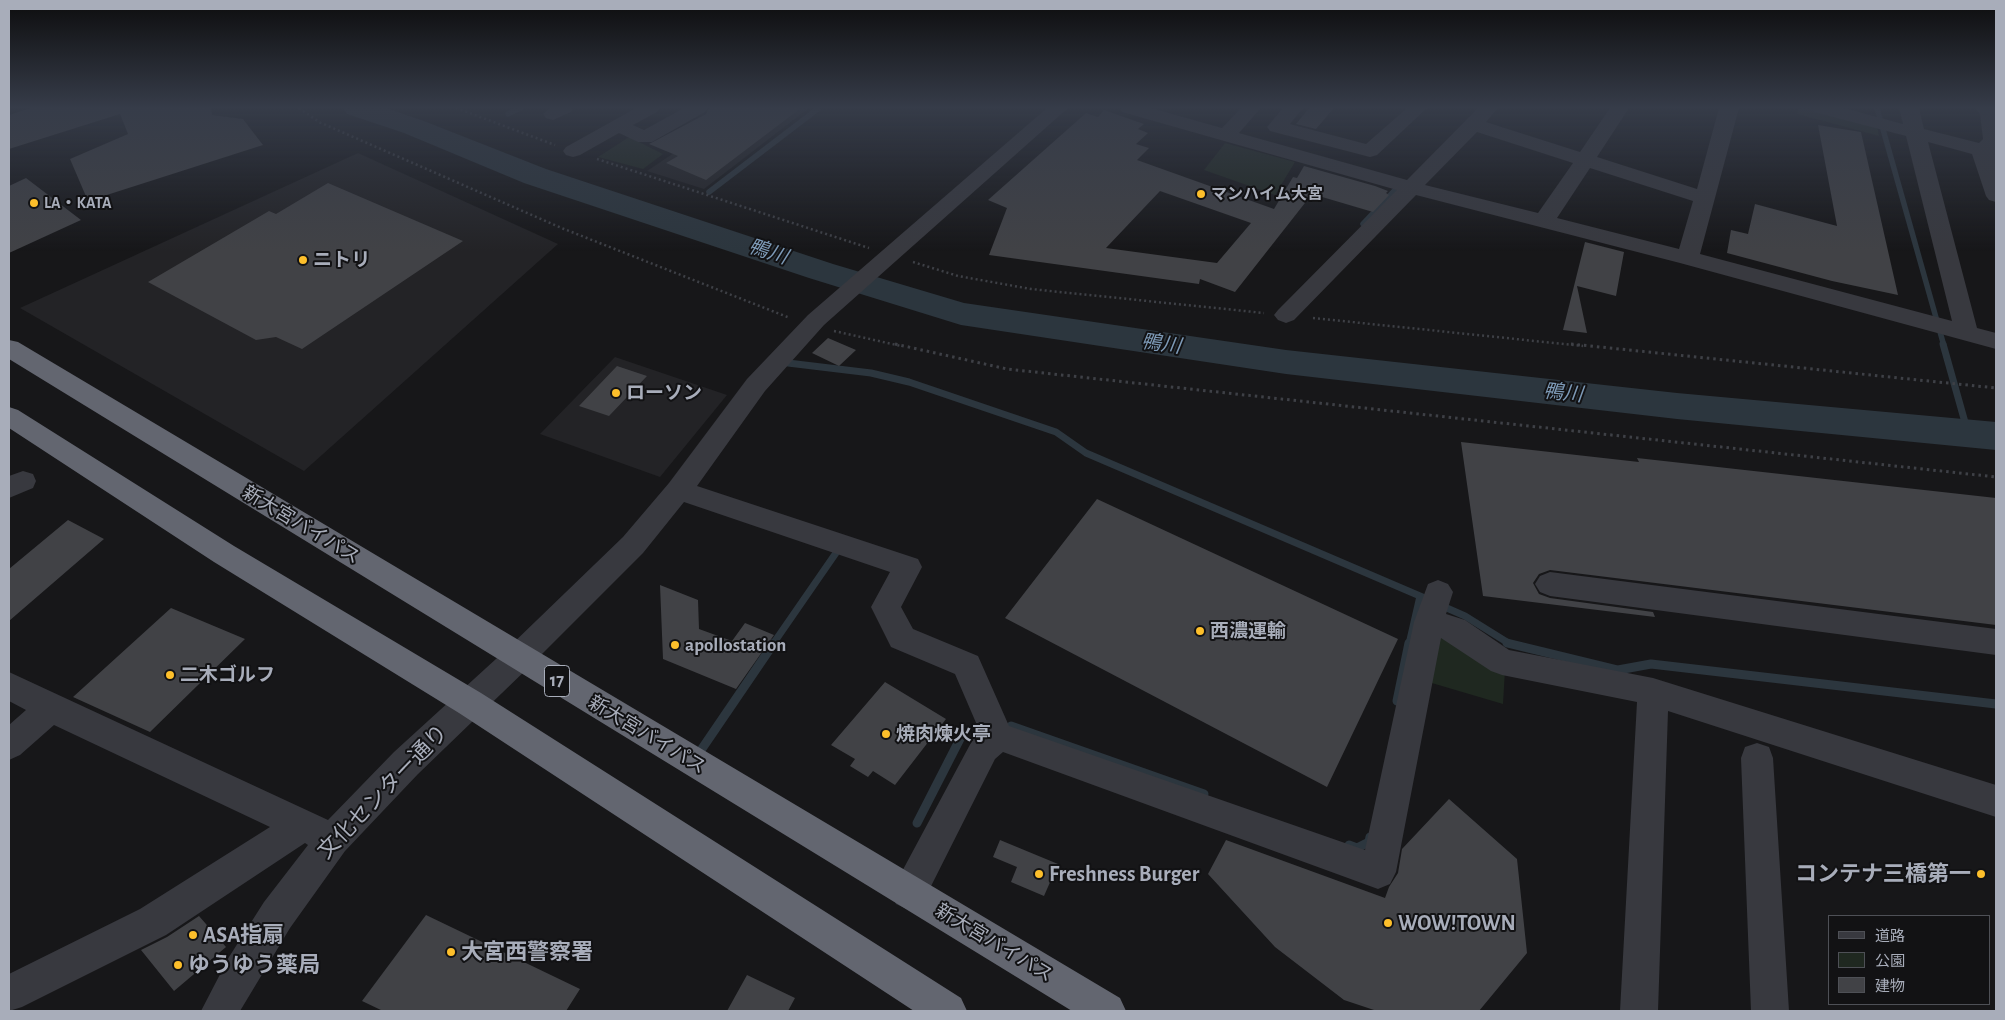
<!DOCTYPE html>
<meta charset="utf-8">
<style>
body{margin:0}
#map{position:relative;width:2005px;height:1020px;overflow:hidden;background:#171719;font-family:"Alegreya Sans","Noto Sans JP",sans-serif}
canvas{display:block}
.frame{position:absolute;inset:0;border:10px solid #a8adba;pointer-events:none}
.legend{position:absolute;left:1828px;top:915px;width:162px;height:90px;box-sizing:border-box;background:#121214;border:1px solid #4e5056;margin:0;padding:6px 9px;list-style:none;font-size:15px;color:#a8adba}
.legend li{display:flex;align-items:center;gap:10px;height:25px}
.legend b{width:25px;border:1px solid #4e5056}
</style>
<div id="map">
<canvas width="2005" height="1020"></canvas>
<div class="frame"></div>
<ul class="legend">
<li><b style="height:6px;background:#38393f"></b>道路</li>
<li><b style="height:14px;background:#1f2820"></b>公園</li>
<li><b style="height:14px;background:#414246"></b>建物</li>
</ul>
</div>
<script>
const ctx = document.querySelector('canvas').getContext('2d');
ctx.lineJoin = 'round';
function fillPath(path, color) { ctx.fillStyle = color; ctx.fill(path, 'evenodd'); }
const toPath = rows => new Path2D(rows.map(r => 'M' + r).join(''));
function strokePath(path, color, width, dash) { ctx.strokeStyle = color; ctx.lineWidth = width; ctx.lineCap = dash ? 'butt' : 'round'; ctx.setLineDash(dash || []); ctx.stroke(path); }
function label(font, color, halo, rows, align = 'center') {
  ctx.font = font + ' "Alegreya Sans","Noto Sans JP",sans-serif'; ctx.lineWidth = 4; ctx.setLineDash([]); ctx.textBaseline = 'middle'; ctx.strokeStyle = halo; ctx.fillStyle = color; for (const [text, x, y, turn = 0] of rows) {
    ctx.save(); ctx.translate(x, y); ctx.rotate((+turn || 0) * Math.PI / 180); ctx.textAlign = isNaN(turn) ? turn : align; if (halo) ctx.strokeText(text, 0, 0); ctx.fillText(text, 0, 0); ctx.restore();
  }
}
fillPath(toPath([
 [741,108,809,108,704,189,647,171],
 [358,153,558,244,304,471,20,308],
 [615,357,727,395,660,477,540,434]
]), '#232326');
fillPath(toPath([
 [1799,108,1815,108,1877,125,1879,136,1797,114],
 [629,137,663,154,643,169,598,157],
 [1225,143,1295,162,1275,195,1204,170],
 [1434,627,1505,670,1503,704,1425,681]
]), '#1f2820');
strokePath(toPath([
 [1877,108,1944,346],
 [508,114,520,108],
 [709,192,819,108],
 [1363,224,1397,188]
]), '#2c363e', 5.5);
strokePath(toPath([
 [1943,344,1968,433],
 [788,363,871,373,909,382,1056,432,1086,453,1420,596],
 [1440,605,1465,616,1510,644],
 [773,644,838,550],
 [1409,644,1420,596,1431,601]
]), '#2c363e', 7);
strokePath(toPath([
 [1507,643,1618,670,1651,664,1996,704],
 [1397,701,1409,643],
 [1011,726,1204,794],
 [697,756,774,643],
 [917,823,962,735],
 [1349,845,1357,848,1369,842,1370,837]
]), '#2c363e', 9);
fillPath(toPath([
 [343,108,386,108,424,121,546,169,833,264,964,303,1286,350,1677,393,1996,422,1996,450,1677,419,1286,374,961,325,809,278,524,183,404,133,347,114,343,108]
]), '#2c363e');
fillPath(toPath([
 [31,108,211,108,212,115,243,119,263,145,88,201,70,159,128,134,120,114,9,149,9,115],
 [709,108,801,108,706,180,666,163,678,156,649,144,706,114],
 [1309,108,1334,108,1316,129,1296,124],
 [1104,110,1144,124,1138,129,1148,133,1136,144,1149,148,1137,160,1274,209,1293,177,1297,178,1304,166,1375,186,1388,191,1386,193,1389,195,1373,212,1312,194,1235,292,1200,279,1199,284,989,255,1007,208,988,200,1086,113,1098,117],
 [1160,191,1251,223,1217,263,1106,248],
 [1818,125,1861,132,1898,295,1832,281,1727,253,1731,230,1748,234,1755,204,1837,226],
 [26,178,81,220,9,253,9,186],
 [328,183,463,241,302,349,276,337,256,340,148,282,269,211,276,214],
 [1585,242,1624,252,1616,296,1577,286,1587,333,1563,330],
 [828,338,856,350,839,366,812,353],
 [617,366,647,376,609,416,579,406],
 [1461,442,1639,462,1637,458,1996,498,1996,625,1550,570,1539,574,1533,583,1539,594,1550,598,1653,612,1655,617,1483,596],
 [1097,499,1398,639,1327,787,1005,618],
 [68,520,104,539,9,621,9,569],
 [660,585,698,600,699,629,732,641,745,623,774,635,736,689,663,659],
 [171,608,245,639,150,732,73,697],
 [885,682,946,719,895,785,873,771,868,777,850,766,855,759,831,745],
 [1449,799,1517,859,1527,953,1479,1011,1377,1011,1344,1000,1275,947,1208,874,1226,840,1385,898,1389,887,1398,873,1402,849],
 [1000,840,1058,864,1044,896,1011,882,1017,867,993,857],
 [426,915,580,989,566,1011,383,1011,362,1001],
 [199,916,226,947,174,991,141,950,167,937],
 [747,975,795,998,788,1011,727,1011]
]), '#414246');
strokePath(toPath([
 [299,108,319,122,564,229,790,318],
 [456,108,555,145],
 [597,159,869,248],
 [913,262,958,276,1031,289,1264,313],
 [1313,318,1583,346],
 [834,331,901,346]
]), '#3e4046', 2.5, [2, 3]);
strokePath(toPath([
 [895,344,1007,369,1996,477],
 [1571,344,1996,388]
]), '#3e4046', 3, [2.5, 4]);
fillPath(toPath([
 [550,108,573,108,571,112,553,120,546,118,543,114,550,108],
 [636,108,659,108,657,112,633,125,644,130,684,108,707,108,705,112,652,142,638,142,619,133,580,155,573,157,566,155,563,151,566,147,636,108],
 [1047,108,1068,108,824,325,765,391,697,486,918,559,922,567,901,607,913,629,978,656,1009,726,1365,850,1414,622,1428,584,1438,580,1448,584,1453,592,1446,614,1465,620,1509,650,1653,678,1996,785,1996,817,1668,711,1658,1011,1620,1011,1637,702,1502,675,1491,671,1441,638,1396,872,1390,884,1378,889,1003,752,995,759,922,904,909,910,896,904,891,892,973,739,980,732,955,674,891,647,871,607,890,572,684,502,643,553,530,666,418,774,345,851,290,928,240,1011,201,1011,229,957,264,902,308,845,305,843,166,935,22,1007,9,1011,9,974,140,909,270,827,54,725,20,755,9,760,9,725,26,710,9,701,9,672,328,820,394,752,508,648,623,537,669,483,747,379,808,315,1047,108],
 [1120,108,1151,108,1222,128,1241,108,1261,108,1239,133,1407,180,1478,108,1498,108,1486,122,1580,152,1610,108,1629,108,1597,157,1697,189,1719,108,1739,108,1700,254,1952,321,1906,136,1814,112,1812,108,1844,108,1903,124,1899,108,1919,108,1924,129,1979,143,1983,139,1980,114,1975,108,1995,108,1996,202,1989,200,1986,196,1972,154,1928,142,1977,328,1996,333,1996,349,1680,263,1416,195,1294,320,1286,323,1278,320,1274,315,1278,310,1397,190,1122,112,1120,108],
 [1477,132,1573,163,1538,213,1425,185,1477,132],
 [1590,168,1693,201,1679,249,1557,218,1590,168],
 [1283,108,1303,108,1290,124,1366,144,1407,108,1427,108,1377,155,1370,157,1270,131,1267,127,1283,108],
 [23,471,33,474,36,481,33,488,9,498,9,476,23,471],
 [1550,572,1996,629,1996,655,1550,596,1540,592,1535,584,1540,576,1550,572],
 [1757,743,1769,747,1773,758,1789,1011,1751,1011,1741,758,1745,747,1757,743]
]), '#38393f');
fillPath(toPath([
 [9,340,18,342,1120,998,1126,1011,1072,1011,9,359,9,340],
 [9,407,18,410,234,546,481,693,961,998,967,1011,914,1011,459,713,214,562,9,428,9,407]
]), '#636670');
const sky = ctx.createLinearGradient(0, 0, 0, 251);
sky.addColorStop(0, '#0d0d0e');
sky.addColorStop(0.43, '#363c49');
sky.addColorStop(1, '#363c4900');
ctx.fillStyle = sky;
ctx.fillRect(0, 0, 2005, 251);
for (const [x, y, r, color] of [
 [1201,194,5,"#fdbf2b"],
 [34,203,5,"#fdbf2b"],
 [303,260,5,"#fdbf2b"],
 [616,393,5,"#fdbf2b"],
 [1200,631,5,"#fdbf2b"],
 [675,645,5,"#fdbf2b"],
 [170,675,5,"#fdbf2b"],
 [886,734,5,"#fdbf2b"],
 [1039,874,5,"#fdbf2b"],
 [1981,874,5,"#fdbf2b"],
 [1388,923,5,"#fdbf2b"],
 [193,935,5,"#fdbf2b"],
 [451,952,5,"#fdbf2b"],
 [178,965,5,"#fdbf2b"]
]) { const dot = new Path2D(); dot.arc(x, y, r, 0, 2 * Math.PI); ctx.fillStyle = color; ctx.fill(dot); strokePath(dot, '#121214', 2); }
label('bold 16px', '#a8adba', '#121214', [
 ["マンハイム大宮",1211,194],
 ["LA・KATA",44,203]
], 'left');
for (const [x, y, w] of [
 [557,681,25]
]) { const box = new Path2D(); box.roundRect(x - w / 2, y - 15.5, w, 31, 4); ctx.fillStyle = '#121214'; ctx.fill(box); strokePath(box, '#a8adba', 1); }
label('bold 18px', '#a8adba', null, [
 ["17",557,681]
]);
label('bold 19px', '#a8adba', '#121214', [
 ["ニトリ",313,260],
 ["ローソン",626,393],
 ["西濃運輸",1210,631],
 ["apollostation",685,645],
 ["二木ゴルフ",180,675],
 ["焼肉煉火亭",896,734]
], 'left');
label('19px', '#a8adba', '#121214', [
 ["新大宮バイパス",301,525,31],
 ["新大宮バイパス",647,735,31],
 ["新大宮バイパス",994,943,31]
]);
label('italic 20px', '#7d9ab7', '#121214', [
 ["鴨川",768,252,18],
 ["鴨川",1161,344,8],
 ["鴨川",1563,393,6]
]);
label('22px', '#a8adba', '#121214', [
 ["文化センター通り",383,792,-46]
]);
label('bold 22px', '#a8adba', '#121214', [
 ["Freshness Burger",1049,874],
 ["コンテナ三橋第一",1971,874,"right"],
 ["WOW!TOWN",1398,923],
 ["ASA指扇",203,935],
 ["大宮西警察署",461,952],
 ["ゆうゆう薬局",188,965]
], 'left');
</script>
